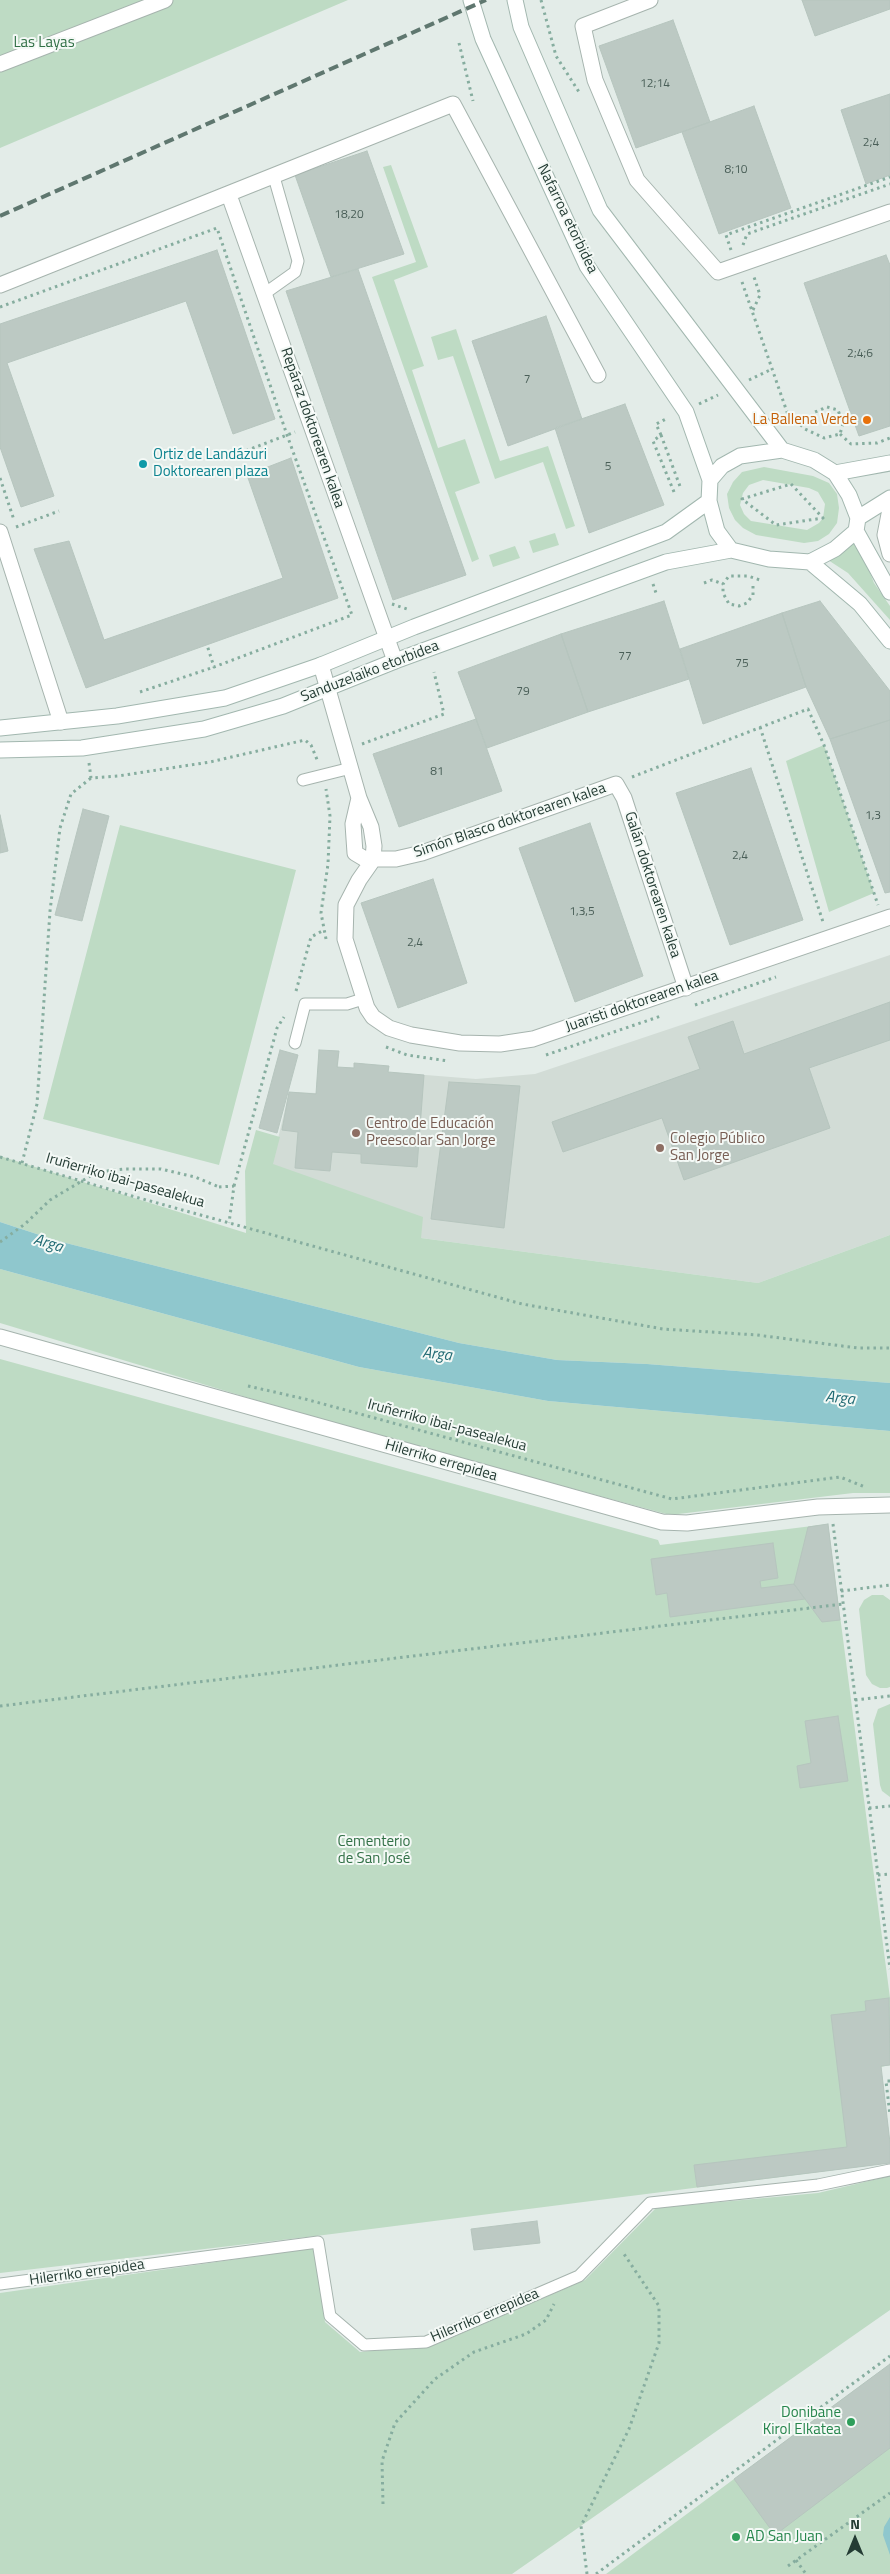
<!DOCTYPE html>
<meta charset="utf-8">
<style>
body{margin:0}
#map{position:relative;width:890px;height:2574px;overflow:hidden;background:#e3ece8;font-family:"Titillium Web",sans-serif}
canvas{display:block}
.north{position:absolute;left:830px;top:2514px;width:50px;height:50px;-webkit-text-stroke:4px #f4f9f6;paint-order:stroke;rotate:0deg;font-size:14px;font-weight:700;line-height:20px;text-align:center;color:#243c34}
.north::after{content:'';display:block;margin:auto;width:18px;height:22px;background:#243c34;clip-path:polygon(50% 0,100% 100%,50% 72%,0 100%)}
</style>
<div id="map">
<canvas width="890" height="2574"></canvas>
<div class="north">N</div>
</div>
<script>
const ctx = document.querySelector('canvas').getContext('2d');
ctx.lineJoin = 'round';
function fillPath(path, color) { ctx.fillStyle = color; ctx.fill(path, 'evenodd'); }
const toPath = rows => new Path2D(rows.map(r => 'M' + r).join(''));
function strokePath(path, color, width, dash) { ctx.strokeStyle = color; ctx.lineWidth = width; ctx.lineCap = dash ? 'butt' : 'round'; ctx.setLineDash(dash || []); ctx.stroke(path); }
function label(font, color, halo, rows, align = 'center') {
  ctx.font = font + ' "Titillium Web",sans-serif'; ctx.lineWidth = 4; ctx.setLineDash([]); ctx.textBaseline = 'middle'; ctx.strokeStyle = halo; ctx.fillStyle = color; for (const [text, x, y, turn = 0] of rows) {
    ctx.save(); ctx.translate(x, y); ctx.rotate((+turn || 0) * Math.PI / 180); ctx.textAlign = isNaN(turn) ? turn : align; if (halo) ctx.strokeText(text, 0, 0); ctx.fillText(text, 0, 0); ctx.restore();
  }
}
fillPath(toPath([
 [890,955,890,1235,758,1283,421,1238,272,1164,289,1092,316,1093,319,1050,339,1051,338,1067,354,1068,354,1063,389,1066,388,1072,476,1079,535,1074]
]), '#d2dcd6');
fillPath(toPath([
 [0,0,348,0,0,148],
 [391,165,428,267,394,280,424,366,412,370,438,448,465,439,480,483,455,492,479,559,472,562,372,277,416,262,383,167],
 [456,329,500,461,548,446,575,526,566,529,543,462,495,479,453,356,438,360,431,337],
 [764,467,813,476,829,483,837,494,839,508,837,523,829,534,818,541,804,543,756,535,743,528,735,520,729,508,727,494,733,482,742,472],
 [763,480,809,488,818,492,825,504,823,518,819,523,807,530,751,521,744,514,740,505,743,493,749,485],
 [555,533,559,545,533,553,529,541],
 [857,539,874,583,890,606,890,620,848,573,828,560],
 [515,546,520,558,493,567,489,555],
 [824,745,874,893,829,912,786,761],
 [120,825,296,870,219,1165,43,1119],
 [256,1130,280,1137,273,1164,423,1217,421,1238,758,1283,890,1235,890,1383,647,1364,557,1360,459,1343,58,1241,0,1222,0,1156,246,1233,245,1171],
 [0,1269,359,1367,548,1401,890,1431,890,1493,853,1493,670,1515,352,1429,0,1323],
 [0,1359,658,1540,660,1545,828,1524,890,1998,890,2065,881,2067,890,2143,890,2163,324,2235,0,2273],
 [872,1595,883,1595,890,1600,890,1687,887,1688,880,1688,872,1684,866,1675,859,1609,864,1600],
 [890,1704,890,1797,882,1791,880,1785,873,1724,878,1709],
 [890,2176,890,2310,512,2574,0,2574,0,2293,314,2248,325,2322,360,2352,434,2345,585,2280,656,2208,818,2193],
 [890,2364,890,2574,606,2574,734,2479]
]), '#bedbc4');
fillPath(toPath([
 [0,1222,58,1241,459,1343,557,1360,647,1364,890,1383,890,1431,548,1401,359,1367,0,1269],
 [890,2517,890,2555,883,2535,884,2527]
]), '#8fc7cd');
const building = toPath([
 [802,0,890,0,890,9,815,36,802,0],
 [673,20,710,122,636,148,599,46,673,20],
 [890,94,890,175,866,184,841,110,890,94],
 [754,106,791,208,719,234,682,132,754,106],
 [367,151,404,254,331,277,295,175,367,151],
 [217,250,275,419,233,434,186,301,7,363,54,496,21,507,0,447,0,324,217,250],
 [886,255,890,265,890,426,859,436,804,283,886,255],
 [358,269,466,575,393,600,286,291,358,269],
 [546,316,582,419,508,446,472,341,546,316],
 [625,404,664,505,589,533,555,428,625,404],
 [291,458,338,598,86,688,34,549,69,541,104,640,283,578,247,475,291,458],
 [664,601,689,679,588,712,561,634,664,601],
 [820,601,890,691,890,720,830,739,806,687,782,613,820,601],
 [782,613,806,687,703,724,680,649,782,613],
 [561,634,588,712,487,748,458,672,561,634],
 [476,719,502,791,399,827,373,754,476,719],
 [890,720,890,892,885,893,830,739,890,720],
 [751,768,803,920,730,945,676,793,751,768],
 [83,809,109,816,82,921,55,915,83,809],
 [0,815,8,851,0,853,0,815],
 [590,823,643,976,575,1002,519,848,590,823],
 [433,879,467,983,398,1008,361,903,433,879],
 [890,1002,890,1040,809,1068,830,1128,684,1180,662,1118,563,1152,552,1122,700,1069,688,1037,733,1021,744,1054,890,1002],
 [280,1050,298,1055,277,1133,259,1128,280,1050],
 [319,1050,339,1051,337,1067,354,1068,354,1063,389,1066,388,1072,424,1075,417,1167,361,1163,361,1154,332,1152,330,1171,295,1168,298,1132,282,1130,289,1092,316,1094,319,1050],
 [449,1082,520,1086,504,1228,431,1219,449,1082],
 [828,1524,840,1620,822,1622,794,1584,808,1527,828,1524],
 [773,1543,778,1578,760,1581,761,1588,794,1584,805,1599,670,1617,667,1593,656,1595,651,1559,773,1543],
 [838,1716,848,1781,800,1788,797,1766,811,1763,805,1721,838,1716],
 [889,1998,890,2065,881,2066,890,2143,890,2163,697,2187,694,2165,847,2147,831,2015,866,2011,865,2001,889,1998],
 [537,2221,540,2243,474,2250,471,2229,537,2221],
 [890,2364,890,2448,775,2535,734,2479,890,2364]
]);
fillPath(building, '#bcc9c3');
strokePath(building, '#b6c5be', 1);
const lane = toPath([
 [264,294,295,272,298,261,274,177],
 [303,780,351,768],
 [295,1043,305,1004,347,1004,363,999],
 [0,2284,318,2242,330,2316,364,2345,426,2342,579,2276,650,2203,818,2185,890,2170]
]);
const street = toPath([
 [650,0,583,26,595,80,637,180,718,272,890,212],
 [0,64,165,0],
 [229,195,395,661],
 [0,285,453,104,598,375],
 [890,509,885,535,890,554],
 [0,532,61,722],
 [321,665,359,798,371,827,374,846,373,860,359,880,346,905,345,939,367,1008,373,1017,389,1028,411,1035,460,1043,500,1044,533,1039,890,917],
 [359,798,353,824,355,853,365,859,396,859,422,853,616,784,624,798,686,988],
 [0,1337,662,1522,687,1523,818,1507,890,1505]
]);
const secondary = toPath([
 [471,0,483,39,587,266,686,412,710,480],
 [515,0,521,27,600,210,782,450],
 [782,450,814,460,835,473,849,495,858,518,856,531,835,549,810,562,769,559,731,550,717,531,709,501,710,480,722,466,740,456,782,450],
 [835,473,890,463],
 [858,518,890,498],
 [856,531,890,592],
 [810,562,860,604,890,641],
 [0,728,117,716,225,698,321,665,414,627,666,532,709,501],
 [0,750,82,748,204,729,283,706,395,661,666,562,731,550]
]);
strokePath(lane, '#a6b4ae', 13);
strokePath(street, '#a6b4ae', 17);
strokePath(secondary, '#a2b7af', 17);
strokePath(toPath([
 [541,0,556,56,579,92],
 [459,43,473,101],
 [743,245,747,234,890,184],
 [731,250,726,235,890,177],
 [742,282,787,412,805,429,824,438,840,434,843,424,838,410,827,407,815,412,812,424],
 [0,307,217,228,287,435,352,615,214,667,207,645],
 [753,310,760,295,754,277],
 [749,380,772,369],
 [699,404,718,395],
 [840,434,851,444,877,443,890,438],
 [661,435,656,424,668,418],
 [240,453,295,432],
 [0,478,14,520],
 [791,484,823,518,776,525,742,499,791,484],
 [674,492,653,441,661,435,681,489],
 [16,527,59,511],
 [704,583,712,580,723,584],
 [653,584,657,596],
 [753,586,753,595,747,603,739,606,729,604,723,593,723,584,729,576,748,576,760,580],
 [392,604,407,609],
 [140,692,214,667],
 [760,727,823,922],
 [362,744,444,714,434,672],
 [89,763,91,778,118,776,210,762,305,740,311,745,318,762],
 [632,777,808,709,824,745,878,905],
 [326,939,321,913,328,864,330,816,326,789],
 [296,991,311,937,324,930],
 [695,1005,776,977],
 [386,1047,407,1055,448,1061],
 [546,1055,661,1016],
 [0,1157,132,1196,522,1304,663,1329,757,1335,858,1348,890,1348],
 [22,1163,37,1104,50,911,60,828,71,794,91,778],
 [234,1186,277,1028,284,1017],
 [219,1187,234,1186,229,1223],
 [248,1386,305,1399,672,1499,840,1477,865,1487],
 [833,1524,890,1969],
 [841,1591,890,1585],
 [855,1700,890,1696],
 [0,1706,843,1604],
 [869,1808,890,1806],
 [878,1875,890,1874],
 [890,2081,886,2081,890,2115],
 [383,2504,382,2461,395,2423,435,2379,474,2352,526,2334,546,2320,554,2304],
 [796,2560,806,2574],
 [788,2566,890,2493],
 [587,2574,581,2526,629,2429,659,2343,659,2306,622,2251],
 [596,2574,890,2356]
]), '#86ad9f', 3, [2.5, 4]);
strokePath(lane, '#fff', 11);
strokePath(street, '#fff', 15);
strokePath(secondary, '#fff', 15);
strokePath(toPath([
 [0,216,486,0]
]), '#5f776f', 4, [10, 5]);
strokePath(toPath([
 [0,1242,25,1224,50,1200,97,1172,124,1169,161,1169,195,1177,219,1187]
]), '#86ad9f', 3, [2.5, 4]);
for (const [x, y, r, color] of [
 [867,420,5,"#e8710a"],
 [143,464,5,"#0f9aa8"],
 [356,1133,5,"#8d6e63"],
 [660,1148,5,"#8d6e63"],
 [851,2422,5,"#2e9e5b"],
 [736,2537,5,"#2e9e5b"]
]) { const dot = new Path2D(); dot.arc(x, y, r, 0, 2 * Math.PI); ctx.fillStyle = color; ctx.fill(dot); strokePath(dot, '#f4f9f6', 2); }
label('12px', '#4a5f58', null, [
 ["12;14",655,84],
 ["2;4",871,143],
 ["8;10",736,170],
 ["18,20",349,215],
 ["2;4;6",860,354],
 ["7",527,380],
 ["5",608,467],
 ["77",625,657],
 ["75",742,664],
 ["79",523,692],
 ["81",437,772],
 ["1,3",873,816],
 ["2,4",740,856],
 ["1,3,5",582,912],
 ["2,4",415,943]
]);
label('15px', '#317046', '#f4f9f6', [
 ["Las Layas",44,43],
 ["Cementerio",374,1842],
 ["de San José",374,1859]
]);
label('15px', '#243c34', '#f4f9f6', [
 ["Nafarroa etorbidea",567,219,64],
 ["Repáraz doktorearen kalea",312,428,71],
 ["Sanduzelaiko etorbidea",370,672,-21],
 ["Simón Blasco doktorearen kalea",510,821,-19],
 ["Galán doktorearen kalea",652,885,72],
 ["Juaristi doktorearen kalea",642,1002,-19],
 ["Iruñerriko ibai-pasealekua",125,1181,16],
 ["Iruñerriko ibai-pasealekua",447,1426,15],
 ["Hilerriko errepidea",441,1461,16],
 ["Hilerriko errepidea",87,2273,-8],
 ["Hilerriko errepidea",485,2316,-23]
]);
label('15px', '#c56008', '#f4f9f6', [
 ["La Ballena Verde",857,420]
], 'right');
label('15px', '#0d838f', '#f4f9f6', [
 ["Ortiz de Landázuri",153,455],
 ["Doktorearen plaza",153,472]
], 'left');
label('15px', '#785e54', '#f4f9f6', [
 ["Centro de Educación",366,1124],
 ["Preescolar San Jorge",366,1141],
 ["Colegio Público",670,1139],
 ["San Jorge",670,1156]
], 'left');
label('15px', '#27864d', '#f4f9f6', [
 ["Donibane",841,2413],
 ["Kirol Elkatea",841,2430],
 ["AD San Juan",746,2537,"left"]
], 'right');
label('italic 16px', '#226b74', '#f4f9f6', [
 ["Arga",48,1244,17],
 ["Arga",437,1355,6],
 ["Arga",840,1399,6]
]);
</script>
